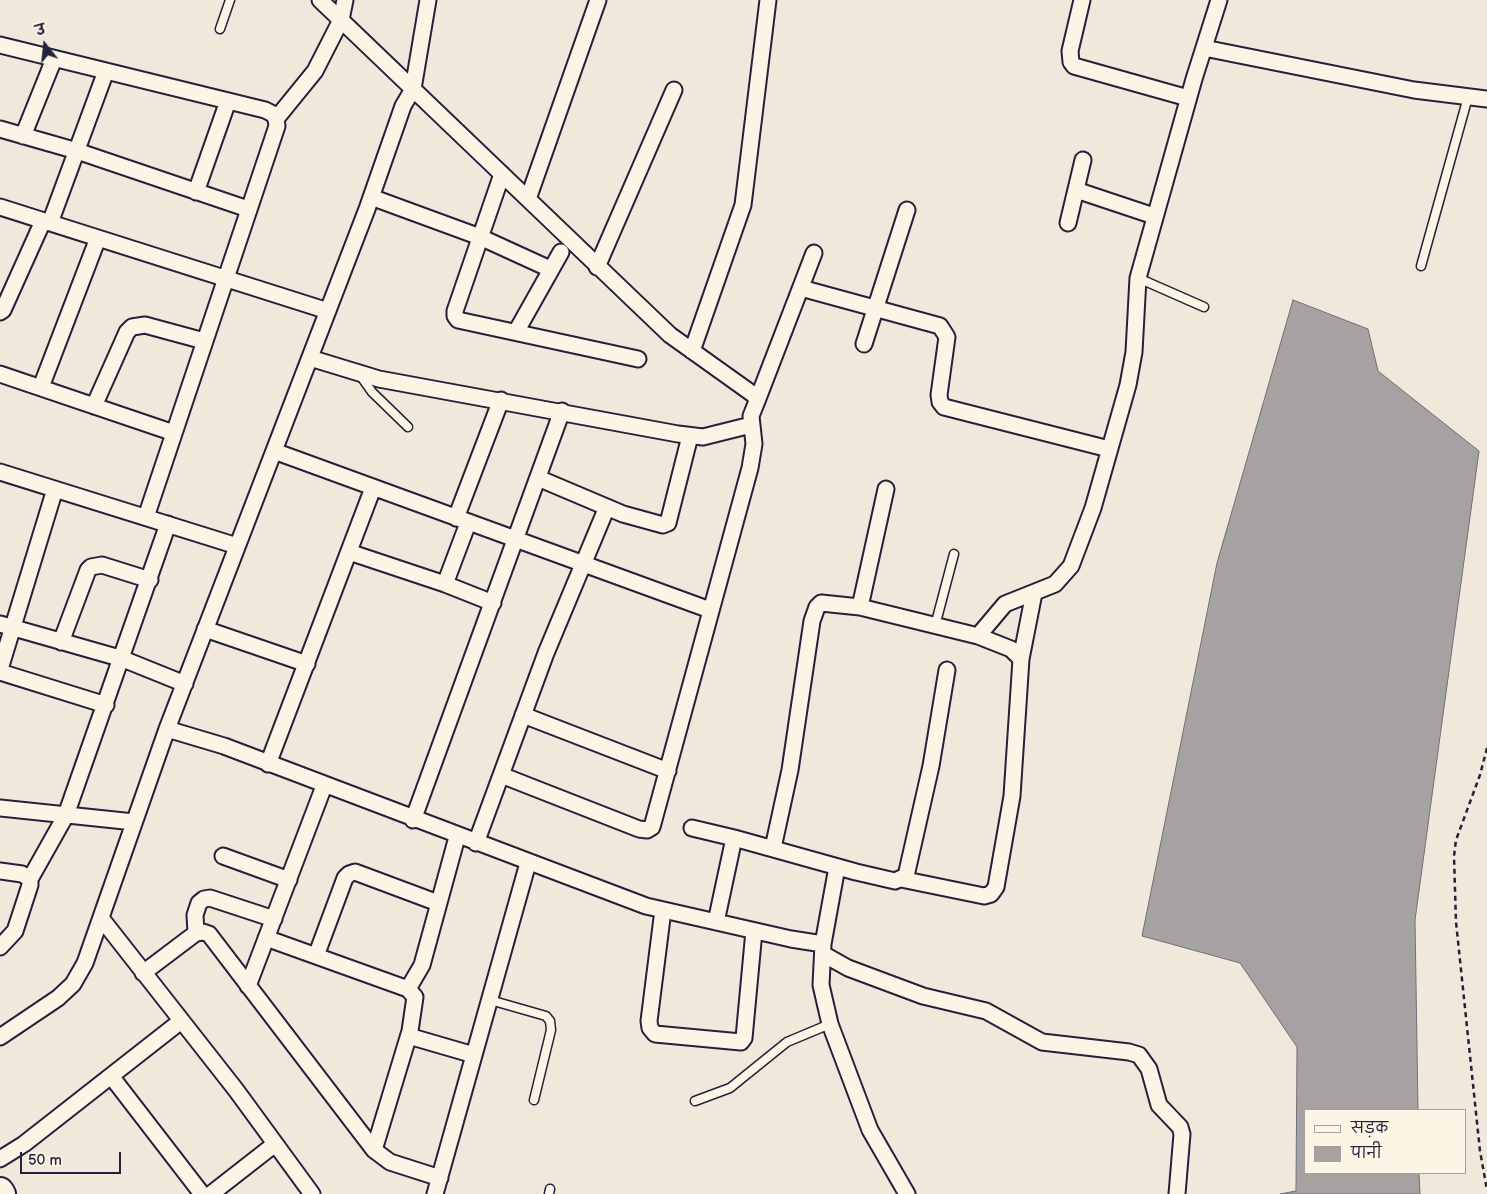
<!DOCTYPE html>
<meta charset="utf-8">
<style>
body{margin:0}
#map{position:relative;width:1487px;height:1194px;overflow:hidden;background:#efe8db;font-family:"Balsamiq Sans","Playpen Sans Deva",sans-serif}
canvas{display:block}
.legend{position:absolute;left:1304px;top:1109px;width:162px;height:65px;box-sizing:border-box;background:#fcf5e5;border:1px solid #a5a1a1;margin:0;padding:6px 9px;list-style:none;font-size:15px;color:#22223b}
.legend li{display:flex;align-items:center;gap:10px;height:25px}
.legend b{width:25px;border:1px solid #a5a1a1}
.north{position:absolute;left:20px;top:20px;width:50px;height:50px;-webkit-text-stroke:4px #fcf5e5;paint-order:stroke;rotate:344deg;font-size:14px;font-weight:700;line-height:20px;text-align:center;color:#22223b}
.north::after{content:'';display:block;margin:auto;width:18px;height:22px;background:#22223b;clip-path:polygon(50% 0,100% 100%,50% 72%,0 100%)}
.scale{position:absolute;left:20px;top:1152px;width:101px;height:22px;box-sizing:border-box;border:2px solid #22223b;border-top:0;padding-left:6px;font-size:15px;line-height:18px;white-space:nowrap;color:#22223b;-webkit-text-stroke:4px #fcf5e5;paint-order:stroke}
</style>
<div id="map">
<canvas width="1487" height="1194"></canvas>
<ul class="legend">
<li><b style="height:6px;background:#fcf5e5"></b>सड़क</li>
<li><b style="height:14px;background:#a6a2a2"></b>पानी</li>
</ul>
<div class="north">उ</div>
<div class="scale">50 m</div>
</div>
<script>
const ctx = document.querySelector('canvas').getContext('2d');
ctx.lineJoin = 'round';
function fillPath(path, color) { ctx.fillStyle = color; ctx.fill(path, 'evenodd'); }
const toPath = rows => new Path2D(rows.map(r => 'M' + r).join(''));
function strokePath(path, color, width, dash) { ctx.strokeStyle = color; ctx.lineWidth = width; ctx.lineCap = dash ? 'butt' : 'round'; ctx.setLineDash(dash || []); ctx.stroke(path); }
const water = toPath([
 [1293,300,1368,329,1378,371,1479,451,1415,920,1418,1110,1306,1110,1306,1173,1419,1173,1420,1194,1280,1194,1296,1191,1297,1047,1240,963,1142,936,1217,563,1293,300]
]);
fillPath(water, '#a6a2a2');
strokePath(water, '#716f79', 1);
const lane = toPath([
 [220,29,230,0],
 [1421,266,1468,97],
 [1138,278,1204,307],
 [360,375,372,392,408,427],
 [935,626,954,554],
 [490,1000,546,1016,550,1021,551,1030,534,1100],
 [695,1101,730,1088,787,1042,830,1024],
 [549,1194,550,1189]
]);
const street = toPath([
 [320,0,670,335,754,395,757,401,751,416,754,444,750,468,652,827,647,830,639,829,501,775],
 [1082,0,1070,51,1071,62,1074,66,1188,98],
 [0,45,265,110,273,114,276,119,277,126,146,517],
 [1204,48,1414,90,1487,99],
 [276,119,315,71,341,20,345,0],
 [0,129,77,151,248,209],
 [23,136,54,59],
 [502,174,455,311,455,316,458,320,638,359],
 [1076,190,1154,216],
 [196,192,228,101],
 [371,197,480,237,550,269],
 [528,199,598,0],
 [0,207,328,311],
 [50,223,106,71],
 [1068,223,1083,160],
 [597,267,674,90],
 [801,288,940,326,947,337,939,395,940,402,944,407,1109,449],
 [0,312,3,310,43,221],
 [516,332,561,252],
 [864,344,907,210],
 [692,351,743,205,768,0],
 [310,358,379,379,678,434,703,437,751,425],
 [0,374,174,433],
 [41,387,98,238],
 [757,401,814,253],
 [94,406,127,332,132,327,145,325,204,341],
 [274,451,710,610],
 [0,472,237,546],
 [538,478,623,514,663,525,668,523,690,436],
 [456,518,501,400],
 [349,552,445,584,493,603],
 [445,584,468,523],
 [860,607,886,489],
 [0,624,123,659,185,684],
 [205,629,307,664],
 [978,636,1011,649,1021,659],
 [61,642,88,570,91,567,102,565,150,580],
 [0,669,55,489],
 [0,672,106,705],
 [523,715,668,771],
 [167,729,224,746,646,906,791,939,823,944],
 [268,764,373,488],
 [0,808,134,822],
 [413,820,562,411],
 [692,828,734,838],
 [476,843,546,653,607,507],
 [773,848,790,770,812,621,817,607,821,603,860,607,978,636,1005,604,1055,584,1071,566,1093,508,1128,385,1134,352,1138,278,1194,79,1219,0],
 [223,856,289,880],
 [837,867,823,944,821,985,830,1024,870,1130,907,1194],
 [0,871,22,874,30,879,30,885,15,931,0,947],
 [30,879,66,815,168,524],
 [901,879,984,896,991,894,996,887,1012,796,1021,659,1034,593],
 [663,910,649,1021,650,1028,655,1034,741,1042,744,1038,754,931],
 [101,918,236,1090,312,1194],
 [716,922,734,838,856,872,895,881,906,876,931,766,947,670],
 [196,933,195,915,199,903,204,899,210,898,274,919],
 [266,938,408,989,415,997,410,1031,412,1037,474,1055],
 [823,954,848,968,923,996,986,1011,1042,1042,1129,1052,1139,1055,1149,1069,1159,1105,1180,1127,1182,1134,1177,1194],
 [316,956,345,878,349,874,355,872,438,903],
 [143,973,196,933,203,932,209,934,374,1150,390,1162,440,1178],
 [248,986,324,786],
 [408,989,422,965,457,837],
 [0,1037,58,998,73,984,85,963,167,729,367,209,403,106,413,89,428,0],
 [111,1076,202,1194],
 [374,1150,410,1031],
 [0,1159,24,1144,181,1021],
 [211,1194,275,1144],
 [435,1194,528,863]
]);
const highway = toPath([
 [0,1191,2,1194]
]);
strokePath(lane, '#22223b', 11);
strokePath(street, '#22223b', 19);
strokePath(highway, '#22223b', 30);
strokePath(toPath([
 [1487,748,1480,775,1456,840,1454,856,1456,922,1480,1151,1487,1190]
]), '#22223b', 2.5, [5, 4]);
strokePath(lane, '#fcf5e5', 8);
strokePath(street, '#fcf5e5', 15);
strokePath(highway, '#fcf5e5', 26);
</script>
